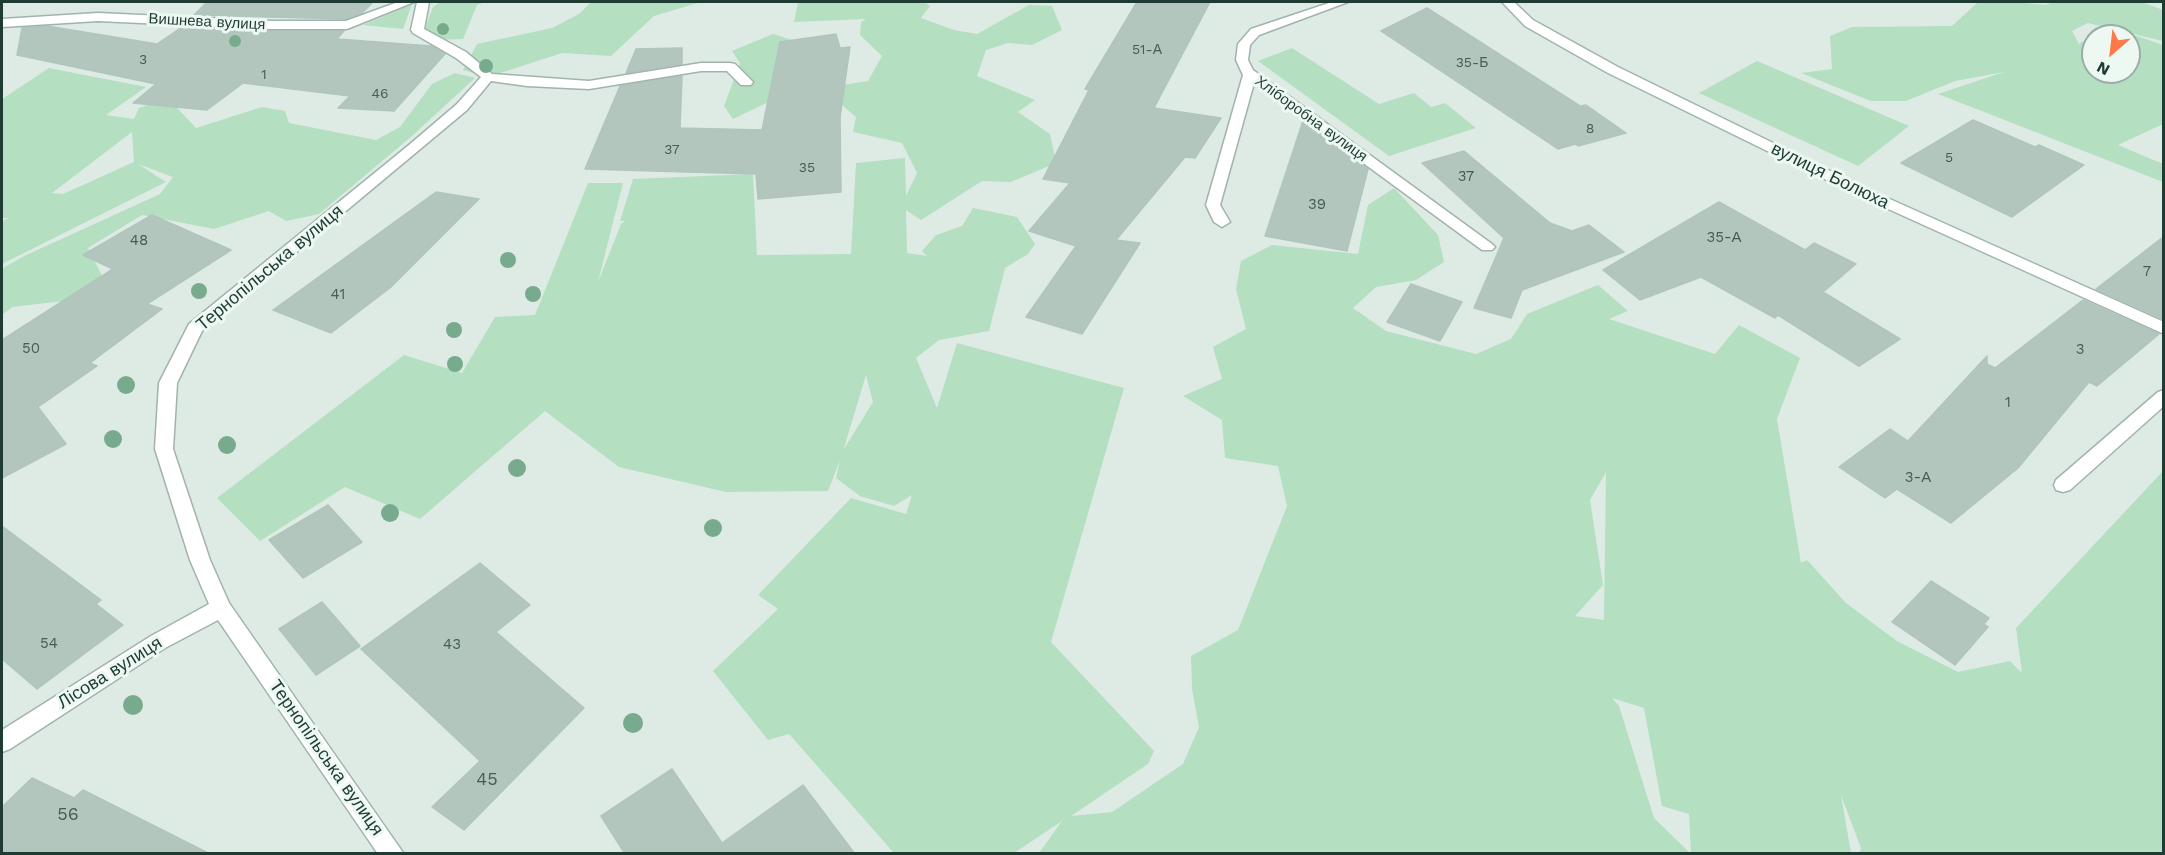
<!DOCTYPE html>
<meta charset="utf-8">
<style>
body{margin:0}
#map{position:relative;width:2165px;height:855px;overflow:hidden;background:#deebe5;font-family:"Work Sans",sans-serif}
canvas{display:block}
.frame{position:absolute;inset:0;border:3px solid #1e3c34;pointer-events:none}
.north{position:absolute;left:2081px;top:24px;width:60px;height:60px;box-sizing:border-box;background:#eef8f3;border:2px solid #9bada7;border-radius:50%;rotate:208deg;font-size:16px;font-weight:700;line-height:24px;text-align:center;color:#1e3c34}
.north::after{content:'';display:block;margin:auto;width:21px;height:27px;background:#ff7848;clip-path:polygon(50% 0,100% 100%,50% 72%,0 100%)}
</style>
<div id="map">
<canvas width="2165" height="855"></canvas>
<div class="frame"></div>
<div class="north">N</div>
</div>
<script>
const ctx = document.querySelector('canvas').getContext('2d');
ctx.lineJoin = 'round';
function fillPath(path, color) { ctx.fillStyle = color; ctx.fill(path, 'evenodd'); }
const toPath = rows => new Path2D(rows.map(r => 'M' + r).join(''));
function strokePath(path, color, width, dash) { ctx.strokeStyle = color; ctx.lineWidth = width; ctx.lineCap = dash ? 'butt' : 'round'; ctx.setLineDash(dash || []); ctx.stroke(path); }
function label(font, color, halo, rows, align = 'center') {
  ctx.font = font + ' "Work Sans",sans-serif'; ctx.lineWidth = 6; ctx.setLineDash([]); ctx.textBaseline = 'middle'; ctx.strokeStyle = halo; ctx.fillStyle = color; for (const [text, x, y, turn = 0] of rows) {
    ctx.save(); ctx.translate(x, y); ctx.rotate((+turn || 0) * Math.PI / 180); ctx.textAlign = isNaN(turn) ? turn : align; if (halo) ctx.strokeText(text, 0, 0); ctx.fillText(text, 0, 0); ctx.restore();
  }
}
fillPath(toPath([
 [440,2,485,2,477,5,463,39,436,40,424,31,433,7],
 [591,2,701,2,654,16,611,56,562,53,488,77,463,70,477,44,552,28,579,14],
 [798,2,924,2,930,6,921,18,954,30,977,34,1029,5,1052,6,1062,30,1032,45,1008,43,986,50,977,76,1035,100,1018,112,1050,134,1056,163,1011,182,982,181,921,220,906,210,907,253,927,256,922,251,936,235,962,226,973,208,1017,217,1035,244,1028,254,1005,268,989,331,939,340,916,358,937,408,957,343,1124,388,1051,642,1154,751,1148,764,1071,816,1112,812,1183,764,1199,727,1192,689,1191,656,1238,630,1287,506,1278,466,1225,458,1222,420,1183,396,1222,379,1213,347,1246,329,1236,289,1241,261,1272,245,1358,254,1368,205,1394,188,1438,235,1444,262,1416,280,1376,287,1353,308,1386,331,1476,354,1511,339,1527,314,1598,285,1628,311,1609,319,1715,354,1739,325,1800,358,1777,419,1801,563,1807,560,1846,603,1897,641,1958,672,2010,661,2022,673,2016,628,2163,471,2163,853,1859,853,1861,848,1841,795,1851,853,1691,853,1689,814,1662,806,1644,708,1612,698,1619,706,1654,818,1690,853,1039,853,1062,821,1014,853,894,853,789,734,768,740,713,671,778,609,758,595,851,498,906,514,912,495,894,506,860,496,836,478,840,460,828,491,726,492,619,467,545,411,420,519,345,487,260,541,217,498,404,355,462,373,495,317,535,315,588,183,623,183,598,282,621,224,625,221,620,221,633,179,753,174,757,255,851,254,856,163,905,158,906,196,917,173,902,143,853,132,856,117,828,93,777,98,733,119,724,106,740,63,732,51,773,34,802,43,842,85,868,81,882,56,860,35,861,22,866,19,794,22],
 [866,375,873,402,844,449,844,448],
 [1606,472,1604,620,1575,616,1603,585,1590,500],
 [2016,2,2045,5,2053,2,2142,2,2163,10,2163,41,2125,32,2163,45,2163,124,2118,145,2163,164,2163,182,1938,94,2004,72,1955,81,1906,101,1871,101,1801,73,1832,69,1830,36,1852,27,1952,26,1977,3],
 [2088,23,2104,27,2079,44,2072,31],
 [2093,36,2129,36,2129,72,2093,72],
 [412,4,403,29,363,25],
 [1292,48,1379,104,1414,93,1431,107,1445,103,1476,128,1389,156,1258,61],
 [1757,61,1909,126,1858,166,1699,93],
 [49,68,146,87,106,115,134,119,139,108,168,98,196,128,262,107,285,111,289,123,376,140,400,127,432,84,455,73,475,78,412,136,319,214,286,221,269,211,214,229,142,215,88,248,103,278,82,299,12,307,2,315,2,269,22,257,160,194,173,177,138,164,166,182,2,264,2,221,9,218,2,218,2,99],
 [132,132,134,162,63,194,52,193]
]), '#b4dfc0');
const building = toPath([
 [207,2,373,2,362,13,346,19,194,15,207,2],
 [1137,2,1210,2,1154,108,1221,118,1195,158,1185,157,1116,240,1140,243,1082,334,1026,317,1076,246,1029,231,1070,183,1043,179,1089,90,1085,89,1137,2],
 [1427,8,1580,106,1586,105,1626,133,1578,146,1575,144,1558,149,1381,31,1427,8],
 [47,26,157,44,182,27,271,31,344,31,337,39,431,46,445,54,394,111,338,108,350,96,243,83,207,110,133,103,156,84,17,55,22,28,47,26],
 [836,34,840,48,850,47,840,117,841,192,758,199,756,174,585,169,620,86,682,76,680,128,762,130,780,42,836,34],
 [682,48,682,64,626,73,636,49,682,48],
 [1973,120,2035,147,2039,145,2084,165,2012,217,1901,163,1973,120],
 [1303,121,1368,169,1347,251,1265,236,1303,121],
 [1464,151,1550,223,1572,231,1589,225,1624,252,1522,290,1511,318,1474,308,1504,238,1422,163,1464,151],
 [436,192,479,199,391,287,331,333,273,310,436,192],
 [1719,202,1805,250,1814,243,1856,264,1823,292,1900,339,1859,366,1778,315,1775,318,1701,277,1640,300,1603,270,1719,202],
 [152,215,231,250,147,304,162,309,90,363,97,366,38,407,66,444,2,478,2,340,113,269,83,255,152,215],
 [2163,237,2163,319,2096,289,2163,237],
 [1411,284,1462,302,1440,341,1387,322,1411,284],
 [2083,300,2159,334,2097,386,2089,382,2018,468,1951,523,1897,489,1885,498,1839,467,1890,429,1908,441,1987,356,1987,364,1995,368,2083,300],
 [328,505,362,542,303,578,269,540,328,505],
 [2,526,101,600,96,604,123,625,37,689,2,659,2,526],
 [480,563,530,605,496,632,584,708,464,830,432,807,480,761,361,649,480,563],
 [1931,581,1989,618,1984,624,1988,627,1955,665,1892,622,1931,581],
 [322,602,360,646,316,675,279,629,322,602],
 [672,769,722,843,803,785,855,854,625,854,601,816,672,769],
 [32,778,74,798,83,790,210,854,2,854,2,807,32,778]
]);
fillPath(building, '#b3c6be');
strokePath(building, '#b0c5bd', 1.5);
const minor = toPath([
 [398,2,414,2,347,29,271,29,98,21,2,27,2,19,98,13,271,21,346,21,398,2],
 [417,2,429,2,424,29,466,52,492,74,589,81,701,63,730,63,735,64,753,82,751,85,741,85,727,71,701,71,589,89,527,86,491,81,467,110,202,331,177,383,173,449,210,560,229,603,404,854,378,854,218,620,165,648,10,749,2,752,2,730,151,636,209,604,190,560,155,449,159,383,189,324,409,145,457,104,481,77,456,58,413,33,411,30,417,2],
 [1332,2,1348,2,1259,35,1250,45,1248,60,1253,70,1492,244,1495,247,1492,250,1482,250,1254,83,1220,205,1230,222,1222,227,1214,222,1206,205,1243,75,1236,60,1238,44,1251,29,1332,2],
 [1502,2,1514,2,1533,20,1618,67,1863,187,2164,322,2164,334,1853,193,1608,73,1525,26,1502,2],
 [2164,390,2164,406,2070,490,2063,492,2056,490,2054,485,2056,480,2158,392,2164,390]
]);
strokePath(minor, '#a1b3ac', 3);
fillPath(minor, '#fff');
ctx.fillStyle = '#78ab8d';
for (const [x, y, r] of [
 [443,29,6],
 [235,41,6],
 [486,66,7],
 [508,260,8],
 [199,291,8],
 [533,294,8],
 [454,330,8],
 [455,364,8],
 [126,385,9],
 [113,439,9],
 [227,445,9],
 [517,468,9],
 [390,513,9],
 [713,528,9],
 [133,705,10],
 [633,723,10]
]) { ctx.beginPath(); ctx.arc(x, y, r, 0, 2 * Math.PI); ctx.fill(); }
label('14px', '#435e56', null, [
 ["51-А",1147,50],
 ["3",143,60],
 ["35-Б",1472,63],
 ["1",264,75],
 ["46",380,94],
 ["8",1590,129],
 ["37",672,150],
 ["5",1949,158],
 ["35",807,168]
]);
label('15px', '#1e3c34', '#eef8f3', [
 ["Вишнева вулиця",207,22,3],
 ["Хліборобна вулиця",1311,119,36]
]);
label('15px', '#435e56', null, [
 ["37",1466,177],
 ["39",1317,205],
 ["35-А",1724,238],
 ["48",139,241],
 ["7",2147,272],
 ["41",338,295],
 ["50",31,349],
 ["3",2080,350],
 ["1",2008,403],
 ["3-А",1918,478],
 ["54",49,644],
 ["43",452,645]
]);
label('18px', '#1e3c34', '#eef8f3', [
 ["вулиця Болюха",1830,176,26],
 ["Тернопільська вулиця",270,268,-40],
 ["Лісова вулиця",110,673,-32],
 ["Тернопільська вулиця",326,758,55]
]);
label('18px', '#435e56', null, [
 ["45",487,780],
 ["56",68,815]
]);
</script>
